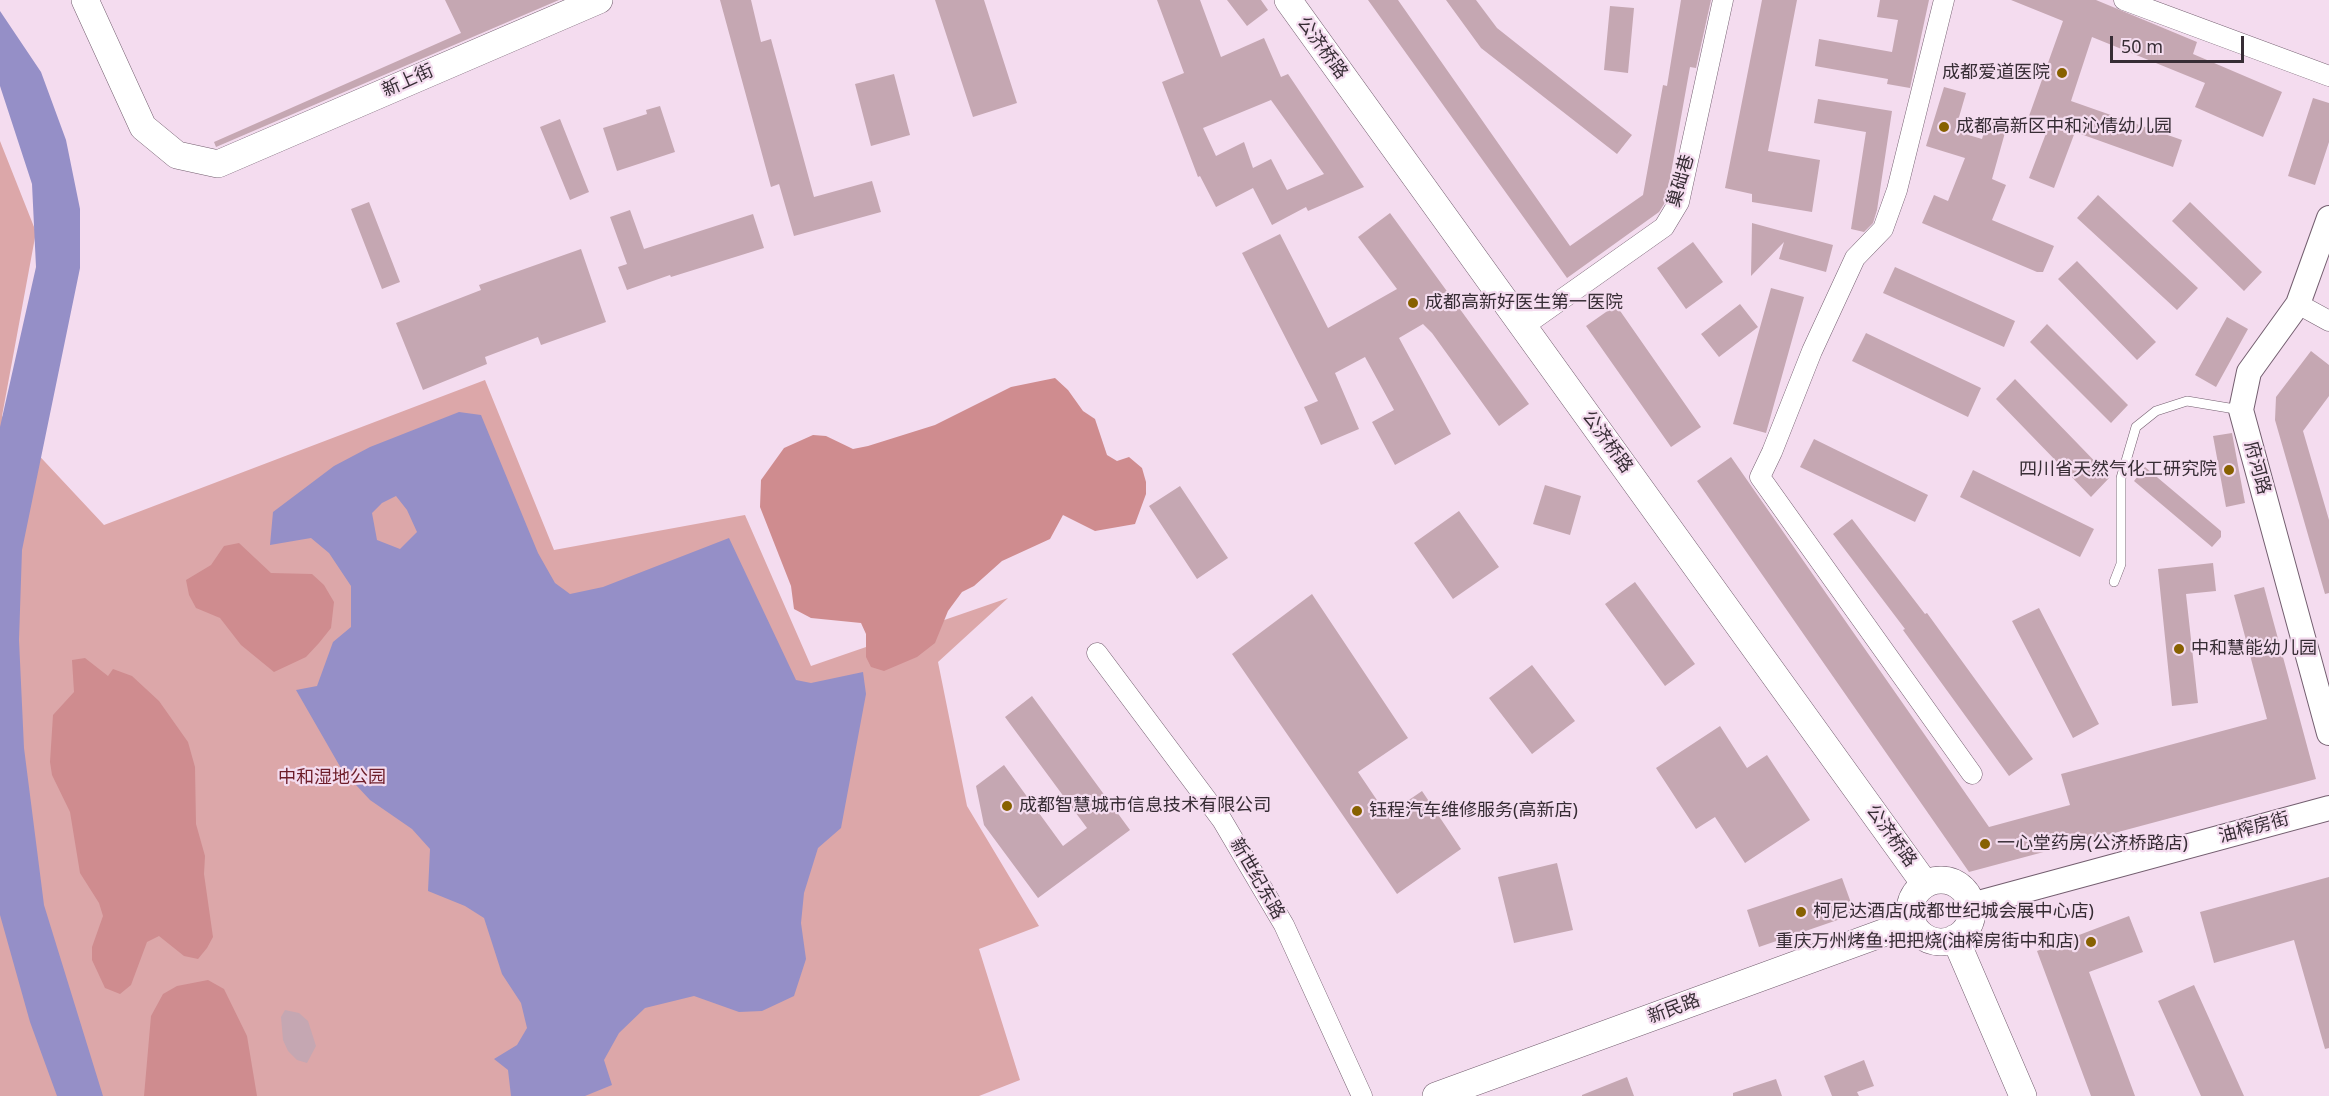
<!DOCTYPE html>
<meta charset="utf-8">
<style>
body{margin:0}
#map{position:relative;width:2329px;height:1096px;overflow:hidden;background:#f4dcef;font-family:"Noto Sans",sans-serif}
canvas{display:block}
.scale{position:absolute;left:2110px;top:36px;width:134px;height:27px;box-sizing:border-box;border:3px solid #372d35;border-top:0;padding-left:8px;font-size:18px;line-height:21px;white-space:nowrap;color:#372d35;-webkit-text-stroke:4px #f4dcef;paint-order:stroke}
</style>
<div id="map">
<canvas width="2329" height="1096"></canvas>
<div class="scale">50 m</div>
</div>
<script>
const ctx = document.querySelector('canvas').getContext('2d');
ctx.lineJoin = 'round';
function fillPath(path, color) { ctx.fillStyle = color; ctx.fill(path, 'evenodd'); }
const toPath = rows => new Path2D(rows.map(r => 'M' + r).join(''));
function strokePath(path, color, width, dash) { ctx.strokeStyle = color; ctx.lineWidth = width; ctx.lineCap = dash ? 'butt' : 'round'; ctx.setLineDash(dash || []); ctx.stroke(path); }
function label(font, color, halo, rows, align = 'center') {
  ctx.font = font + ' "Noto Sans","Noto Sans SC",sans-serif'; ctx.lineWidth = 4.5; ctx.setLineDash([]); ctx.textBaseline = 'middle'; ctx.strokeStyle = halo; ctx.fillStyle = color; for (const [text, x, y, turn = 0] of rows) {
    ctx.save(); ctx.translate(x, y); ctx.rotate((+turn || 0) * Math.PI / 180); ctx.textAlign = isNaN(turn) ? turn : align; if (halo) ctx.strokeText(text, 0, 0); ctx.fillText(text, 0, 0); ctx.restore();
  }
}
fillPath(toPath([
 [0,141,36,232,2,416,104,525,485,380,554,550,745,515,811,666,1008,598,938,662,967,806,1039,926,979,949,1020,1080,979,1096,0,1096]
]), '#dca7a9');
fillPath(toPath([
 [1055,378,1068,390,1083,411,1095,419,1107,455,1117,461,1129,457,1142,468,1146,482,1146,494,1135,524,1095,531,1063,515,1050,539,1002,561,974,586,962,592,948,611,935,643,917,657,884,671,871,667,866,657,866,634,861,623,811,618,794,609,791,586,760,507,761,480,784,448,813,435,826,436,853,449,868,446,935,425,1011,387],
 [239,543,271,573,312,574,324,585,334,602,331,628,319,643,306,657,274,672,241,645,220,618,196,608,189,595,186,580,211,565,224,546],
 [85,658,108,676,113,669,132,676,159,701,188,742,195,767,196,824,205,856,204,874,213,937,207,948,198,959,184,956,159,936,147,942,131,985,120,994,105,988,92,960,92,947,103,916,99,903,80,873,70,812,52,775,50,762,53,715,74,692,72,660],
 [208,980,224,989,247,1036,257,1096,144,1096,151,1016,163,994,177,986]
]), '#cf8c8f');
fillPath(toPath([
 [0,11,41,72,66,140,80,209,80,268,22,550,19,640,24,748,44,905,103,1096,57,1096,30,1022,0,915,0,427,36,267,32,184,0,86],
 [459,412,481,415,538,553,555,583,570,594,603,587,729,538,796,680,811,683,863,672,866,694,841,828,818,848,804,893,801,923,806,959,794,996,762,1011,739,1012,694,996,645,1008,619,1033,604,1060,612,1085,585,1096,511,1096,508,1070,494,1059,517,1045,527,1028,521,1003,502,974,484,918,465,906,428,891,430,849,412,829,370,800,342,770,296,690,317,686,333,642,351,627,351,586,329,553,311,538,270,545,273,512,334,466,370,447],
 [396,496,407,510,417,532,400,549,377,540,372,513,382,503]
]), '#958fc7');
fillPath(toPath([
 [445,0,559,0,216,147,214,142,461,33],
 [720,0,751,0,761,42,771,39,814,197,872,181,881,212,794,236,779,184,771,187],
 [935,0,984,0,1017,103,973,117],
 [1157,0,1200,0,1221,57,1264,38,1281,77,1288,74,1364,187,1308,211,1306,207,1272,225,1253,188,1216,207,1200,176,1198,177,1162,82,1184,73],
 [1271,100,1324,174,1287,190,1271,159,1253,168,1244,142,1216,156,1203,128],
 [1227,0,1261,0,1268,10,1247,26],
 [1368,0,1398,0,1570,246,1643,195,1663,85,1667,86,1681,0,1711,0,1696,68,1690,67,1666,201,1659,212,1567,278],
 [1446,0,1476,0,1497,28,1632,135,1617,154,1481,48],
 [1762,0,1797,0,1768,151,1820,160,1812,212,1752,202,1752,194,1725,188],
 [1880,0,1929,0,1910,88,1887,84,1888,79,1815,66,1819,39,1892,52,1898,20,1877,17],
 [2011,0,2096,0,2197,42,2193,54,2282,92,2263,137,2195,107,2205,83,2092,37,2071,101,2182,140,2173,167,2075,132,2054,188,2029,178,2050,123,2029,116,2063,21],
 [1610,6,1634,8,1628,73,1604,70],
 [894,74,910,135,871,146,855,84],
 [1944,87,1966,93,1955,131,1982,139,1989,116,2008,122,1992,179,2006,185,1992,220,2054,246,2043,272,2037,272,1922,223,1934,195,1948,201,1965,158,1926,146],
 [2313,98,2329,103,2329,142,2315,185,2288,176],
 [1818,99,1892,111,1877,210,1873,223,1864,232,1851,229,1866,132,1814,123],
 [660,106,675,152,617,171,603,128,647,114,646,110],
 [560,119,589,192,570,200,540,127],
 [2098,195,2198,288,2177,310,2077,218],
 [369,202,400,282,382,289,351,209],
 [2190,202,2262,272,2244,291,2172,221],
 [630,210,644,249,753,214,764,248,671,277,670,275,627,290,618,267,627,264,610,217],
 [1390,213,1529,404,1499,426,1432,333,1423,324,1399,338,1451,434,1395,465,1372,422,1394,410,1365,357,1335,373,1359,429,1321,445,1304,407,1318,401,1242,253,1280,234,1328,328,1397,289,1358,237],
 [1752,223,1833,245,1826,272,1779,259,1784,242,1751,276],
 [1693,242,1723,282,1686,309,1657,268],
 [581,249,606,322,541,345,538,337,485,357,487,364,423,390,396,323,481,290,479,285],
 [2077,261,2156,342,2137,360,2058,279],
 [1895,267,2015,321,2004,347,1883,293],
 [1771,288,1804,297,1766,433,1733,424],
 [1740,304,1758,327,1719,357,1701,334],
 [1616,305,1701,427,1671,447,1586,326],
 [2227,317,2248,329,2216,387,2195,375],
 [2047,324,2128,405,2111,423,2030,342],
 [1866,333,1981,388,1968,417,1852,361],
 [2311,351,2329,365,2329,396,2303,431,2329,520,2329,593,2325,594,2275,420,2276,397],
 [2015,379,2110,477,2091,497,1996,399],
 [2232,433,2245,503,2226,507,2213,436],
 [1814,439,1928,495,1915,522,1800,467],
 [1731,457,1989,827,2070,805,2061,774,2267,719,2234,595,2264,587,2316,779,1969,872,1697,481],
 [2145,467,2221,531,2221,537,2212,547,2134,481],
 [1973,470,2094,529,2080,557,1960,497],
 [1545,485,1581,496,1570,535,1533,524],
 [1180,486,1228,558,1197,579,1149,506],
 [1459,511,1499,567,1453,599,1414,543],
 [1852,519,1925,614,1927,613,2033,759,2009,776,1903,630,1905,629,1833,534],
 [2213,563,2216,591,2186,594,2198,703,2172,706,2158,569],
 [1635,582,1695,664,1665,686,1605,604],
 [1312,594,1408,738,1358,772,1387,815,1422,791,1461,849,1397,894,1232,654],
 [2039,608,2099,724,2073,738,2012,621],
 [1532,665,1575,721,1532,754,1489,698],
 [1032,696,1130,830,1038,898,984,825,976,786,1004,765,1063,846,1087,828,1005,717],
 [1720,726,1747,768,1767,755,1810,820,1745,863,1715,817,1696,829,1656,768],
 [1557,863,1573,930,1514,943,1498,877],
 [2329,877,2329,1048,2325,1049,2294,940,2214,963,2200,912],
 [1842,878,1855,914,1759,947,1747,910],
 [2129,916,2143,952,2089,972,2135,1096,2091,1096,2037,951],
 [2194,985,2231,1067,2244,1096,2201,1096,2158,1001],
 [285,1010,299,1013,308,1021,316,1046,307,1063,297,1060,288,1051,283,1040,281,1017],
 [1864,1060,1874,1086,1857,1092,1859,1096,1832,1096,1824,1076],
 [1627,1077,1634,1096,1582,1096,1582,1095],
 [1776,1079,1782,1096,1733,1096,1733,1093]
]), '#c5a7b2');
const service = toPath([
 [2114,582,2121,564,2121,478,2136,427,2156,411,2187,401,2241,410]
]);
const minor = toPath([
 [1944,0,1897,190,1883,229,1855,258,1812,351,1772,452,1760,477,1972,774],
 [2124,0,2329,76],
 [2298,304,2329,321],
 [1524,326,1664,227,1679,202,1723,0],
 [1097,653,1222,820,1284,925,1362,1096]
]);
const tertiary = toPath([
 [2329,218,2298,304,2249,372,2241,410,2329,733],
 [1971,905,2329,808]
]);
const secondary = toPath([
 [85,0,143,127,177,155,218,164,599,0],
 [1288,0,1925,884],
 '1910 911a31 31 0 1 1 62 0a31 31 0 1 1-62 0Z',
 [1955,938,2023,1096],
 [1436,1096,1913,922]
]);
strokePath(service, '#735e6f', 10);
strokePath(minor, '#735e6f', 21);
strokePath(tertiary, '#735e6f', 26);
strokePath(secondary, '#735e6f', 28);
strokePath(service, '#fff', 9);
strokePath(minor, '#fff', 20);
strokePath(tertiary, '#fff', 24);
strokePath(secondary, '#fff', 27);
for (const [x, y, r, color] of [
 [2062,73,6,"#876100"],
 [1944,127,6,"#876100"],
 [1413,303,6,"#876100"],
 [2229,470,6,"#876100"],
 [2179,649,6,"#876100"],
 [1007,806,6,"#876100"],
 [1357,811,6,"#876100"],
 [1985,844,6,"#876100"],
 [1801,912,6,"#876100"],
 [2091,942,6,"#876100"]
]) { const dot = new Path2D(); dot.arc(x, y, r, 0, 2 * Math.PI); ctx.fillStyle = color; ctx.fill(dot); strokePath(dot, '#f4dcef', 2); }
label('18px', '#372d35', '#f4dcef', [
 ["公济桥路",1322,48,54],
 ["新上街",408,81,-24],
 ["巢础巷",1681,181,-74],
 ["公济桥路",1607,442,54],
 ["府河路",2257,468,75],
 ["油榨房街",2254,828,-15],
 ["公济桥路",1891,836,54],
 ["新世纪东路",1257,879,60],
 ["新民路",1674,1009,-20]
]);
label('18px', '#372d35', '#f4dcef', [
 ["成都爱道医院",2050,73,"right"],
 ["成都高新区中和沁倩幼儿园",1956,127],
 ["成都高新好医生第一医院",1425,303],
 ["四川省天然气化工研究院",2217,470,"right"],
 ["中和慧能幼儿园",2191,649],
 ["成都智慧城市信息技术有限公司",1019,806],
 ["钰程汽车维修服务(高新店)",1369,811],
 ["一心堂药房(公济桥路店)",1997,844],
 ["柯尼达酒店(成都世纪城会展中心店)",1813,912],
 ["重庆万州烤鱼·把把烧(油榨房街中和店)",2079,942,"right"]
], 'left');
label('18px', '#6e1e2a', '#f4dcef', [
 ["中和湿地公园",332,778]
]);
</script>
